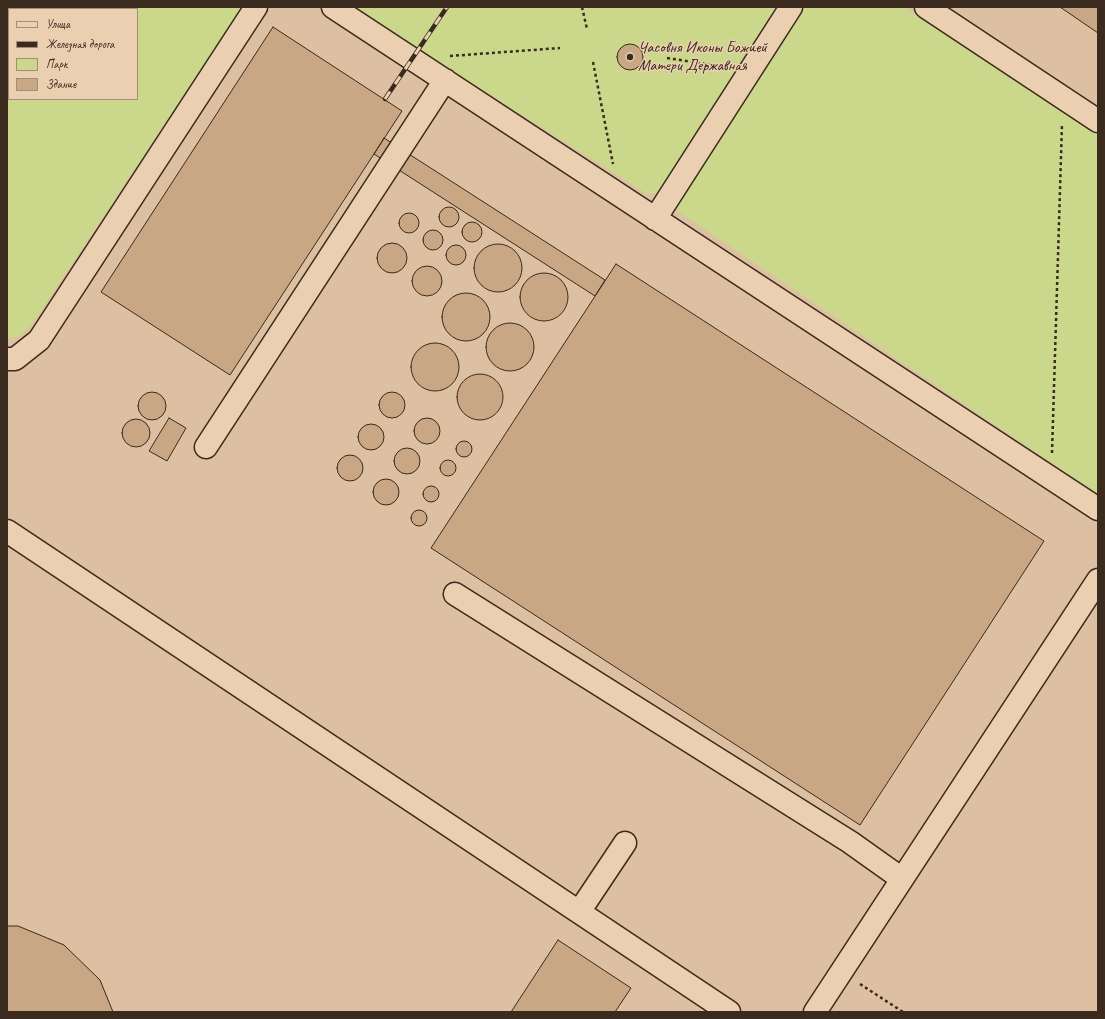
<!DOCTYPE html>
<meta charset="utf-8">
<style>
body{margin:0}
#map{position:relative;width:1105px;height:1019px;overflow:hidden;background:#eacfb1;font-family:Caveat,sans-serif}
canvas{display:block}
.frame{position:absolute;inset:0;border:8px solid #3b2a1e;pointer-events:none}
.legend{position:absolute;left:8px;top:8px;width:130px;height:92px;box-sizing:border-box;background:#eacfb1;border:1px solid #a48d76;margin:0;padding:5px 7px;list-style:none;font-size:12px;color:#3b2a1e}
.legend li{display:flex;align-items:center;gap:8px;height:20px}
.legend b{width:20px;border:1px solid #a48d76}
</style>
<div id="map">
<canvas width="1105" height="1019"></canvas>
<div class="frame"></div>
<ul class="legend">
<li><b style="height:5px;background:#eacfb1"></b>Улица</li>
<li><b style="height:5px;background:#3b2a1e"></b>Железная дорога</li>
<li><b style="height:11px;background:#cbd88b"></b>Парк</li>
<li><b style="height:11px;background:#c9a785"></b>Здание</li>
</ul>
</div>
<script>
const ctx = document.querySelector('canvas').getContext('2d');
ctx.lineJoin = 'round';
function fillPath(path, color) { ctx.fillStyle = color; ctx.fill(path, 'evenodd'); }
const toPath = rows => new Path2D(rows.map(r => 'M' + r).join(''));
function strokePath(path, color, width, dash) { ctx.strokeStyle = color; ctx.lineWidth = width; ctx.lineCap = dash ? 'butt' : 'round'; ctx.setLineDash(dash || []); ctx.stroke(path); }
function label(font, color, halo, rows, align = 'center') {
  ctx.font = font + ' Caveat,sans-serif'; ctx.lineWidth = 3; ctx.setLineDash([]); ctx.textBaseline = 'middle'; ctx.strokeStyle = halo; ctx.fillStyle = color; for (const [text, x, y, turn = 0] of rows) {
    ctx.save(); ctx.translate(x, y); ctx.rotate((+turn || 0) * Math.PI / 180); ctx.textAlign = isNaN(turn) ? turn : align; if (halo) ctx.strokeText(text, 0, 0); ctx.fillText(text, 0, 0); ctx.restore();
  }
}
fillPath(toPath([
 [7,7,1098,7,1098,1012,7,1012],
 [9,9,137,9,137,99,9,99]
]), '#ddc0a1');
fillPath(toPath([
 [7,7,242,7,33,323,20,336,7,339],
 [9,9,137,9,137,99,9,99],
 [357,7,779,7,657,193,647,194,362,14],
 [805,7,904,7,1098,135,1098,494,677,211,676,203]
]), '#cbd88b');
const building = toPath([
 [1060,7,1098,7,1098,33,1060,7],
 [273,27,402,111,230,375,101,292,273,27],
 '617 57a13 13 0 1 1 26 0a13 13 0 1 1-26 0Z',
 [384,138,605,280,595,296,374,154,384,138],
 '439 217a10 10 0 1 1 20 0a10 10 0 1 1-20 0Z',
 '399 223a10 10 0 1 1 20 0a10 10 0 1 1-20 0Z',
 '462 232a10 10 0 1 1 20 0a10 10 0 1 1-20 0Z',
 '423 240a10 10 0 1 1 20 0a10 10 0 1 1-20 0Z',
 '377 258a15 15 0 1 1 30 0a15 15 0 1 1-30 0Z',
 '474 268a24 24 0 1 1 48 0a24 24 0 1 1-48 0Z',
 '446 255a10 10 0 1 1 20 0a10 10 0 1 1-20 0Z',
 [616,264,1044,541,860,825,431,548,616,264],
 '412 281a15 15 0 1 1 30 0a15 15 0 1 1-30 0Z',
 '520 297a24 24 0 1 1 48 0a24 24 0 1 1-48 0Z',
 '442 317a24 24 0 1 1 48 0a24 24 0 1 1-48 0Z',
 '486 347a24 24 0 1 1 48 0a24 24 0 1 1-48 0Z',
 '411 367a24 24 0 1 1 48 0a24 24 0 1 1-48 0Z',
 '457 397a23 23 0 1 1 46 0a23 23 0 1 1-46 0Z',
 '379 405a13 13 0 1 1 26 0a13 13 0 1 1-26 0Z',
 '138 406a14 14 0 1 1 28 0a14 14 0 1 1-28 0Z',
 [169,418,186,428,167,461,149,451,169,418],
 '414 431a13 13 0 1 1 26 0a13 13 0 1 1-26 0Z',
 '122 433a14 14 0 1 1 28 0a14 14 0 1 1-28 0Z',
 '358 437a13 13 0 1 1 26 0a13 13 0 1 1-26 0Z',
 '456 449a8 8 0 1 1 16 0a8 8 0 1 1-16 0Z',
 '394 461a13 13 0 1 1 26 0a13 13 0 1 1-26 0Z',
 '337 468a13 13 0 1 1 26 0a13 13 0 1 1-26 0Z',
 '440 468a8 8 0 1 1 16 0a8 8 0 1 1-16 0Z',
 '373 492a13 13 0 1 1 26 0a13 13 0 1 1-26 0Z',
 '423 494a8 8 0 1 1 16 0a8 8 0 1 1-16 0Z',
 '411 518a8 8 0 1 1 16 0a8 8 0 1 1-16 0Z',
 [7,926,18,926,64,945,100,980,113,1012,7,1012,7,926],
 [558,940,631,988,615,1012,511,1012,558,940]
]);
fillPath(building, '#c9a785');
strokePath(building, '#3b2a1e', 1);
const minor = toPath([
 [333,7,1098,509],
 [926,7,1098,121],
 [655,219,791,7],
 [7,359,15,359,39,340,256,7],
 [206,447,445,80],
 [7,531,729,1012],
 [455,594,850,842,902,879],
 [579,912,625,843],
 [815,1012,1098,580]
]);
strokePath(minor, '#3b2a1e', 25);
strokePath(toPath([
 [582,7,587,29],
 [450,56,560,48],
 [667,58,726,67],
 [593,62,613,164],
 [1052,453,1062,124],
 [860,984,903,1012]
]), '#3b2a1e', 2.5, [3, 3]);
strokePath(minor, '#eacfb1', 22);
const rail = toPath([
 [385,99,447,7]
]);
strokePath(rail, '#3b2a1e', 4.5);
strokePath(rail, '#eacfb1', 3, [9]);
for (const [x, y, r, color] of [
 [630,57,4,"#3b2a1e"]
]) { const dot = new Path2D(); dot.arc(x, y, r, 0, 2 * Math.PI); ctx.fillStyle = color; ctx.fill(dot); strokePath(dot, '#eacfb1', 1.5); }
label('16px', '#3b2a1e', '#eacfb1', [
 ["Часовня Иконы Божией",638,48],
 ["Матери Державная",638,66]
], 'left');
</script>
